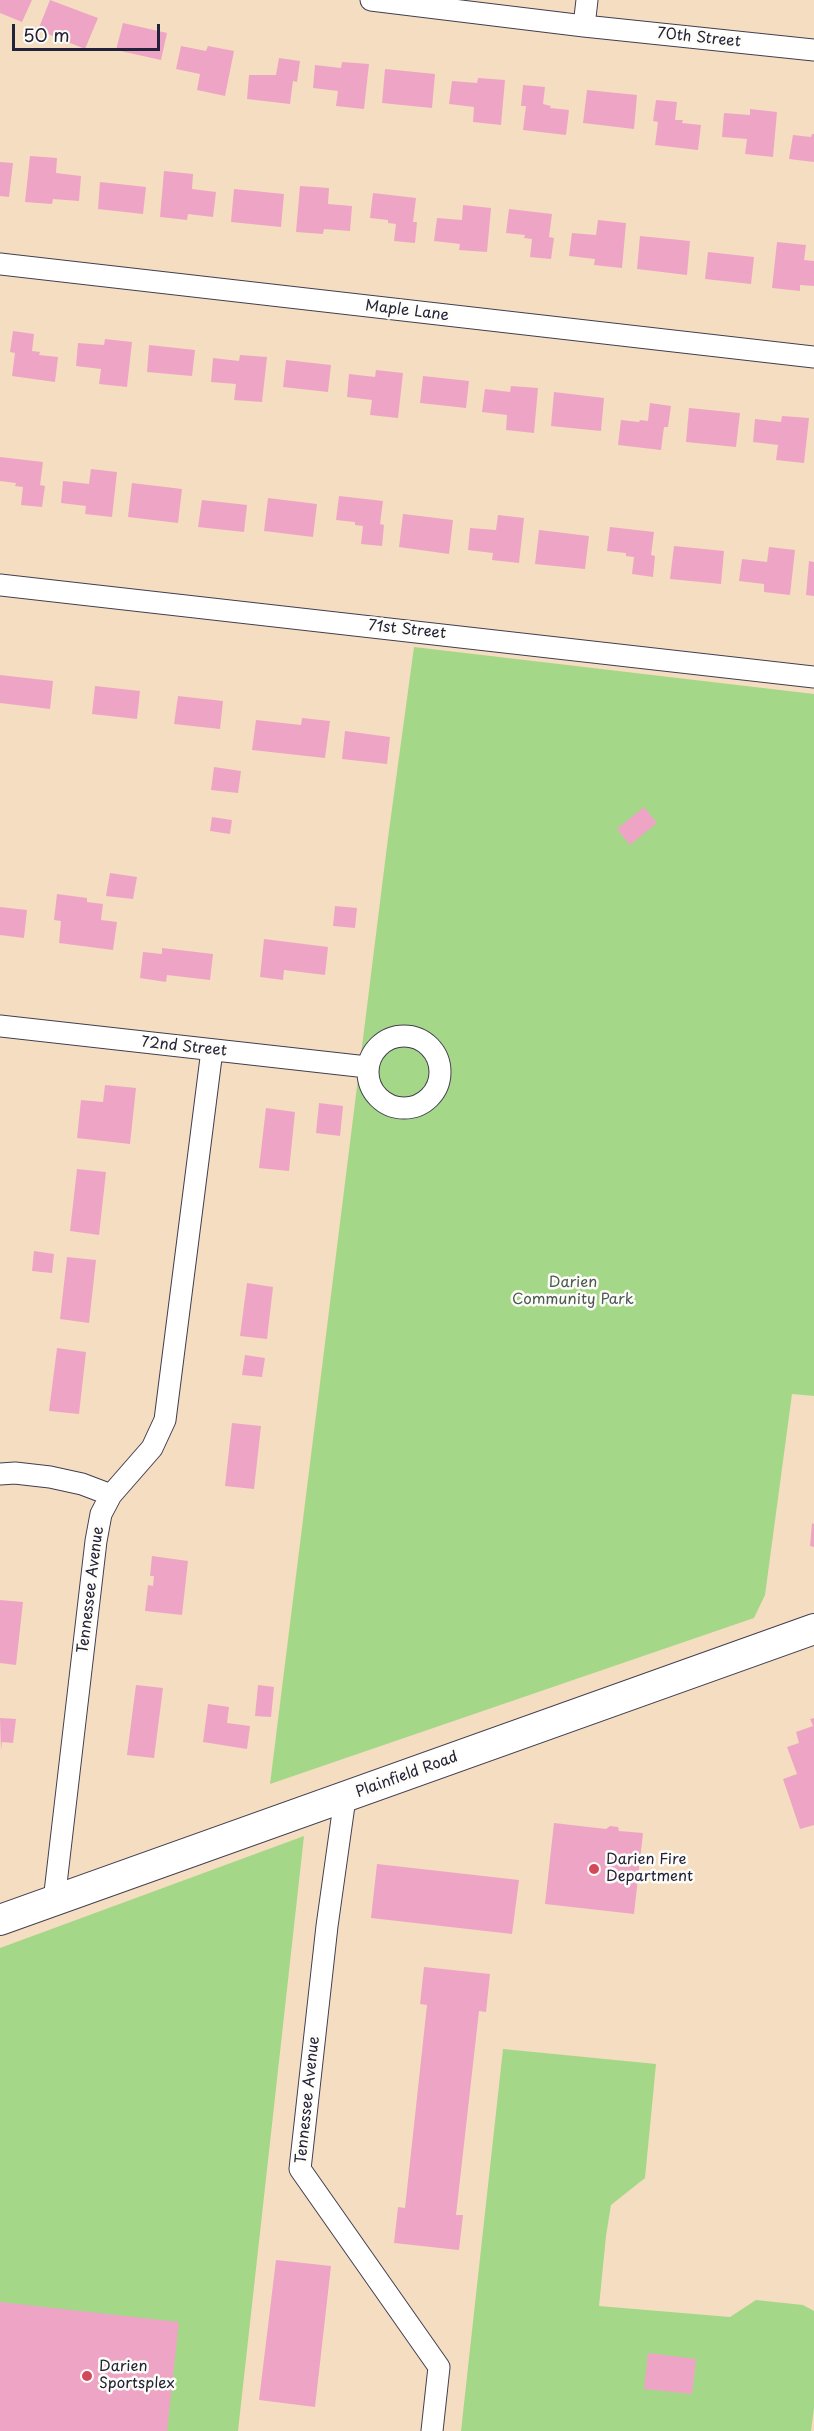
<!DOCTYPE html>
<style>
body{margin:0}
#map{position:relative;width:814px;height:2431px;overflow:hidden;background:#f5ddc1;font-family:"Playpen Sans",sans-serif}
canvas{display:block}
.scale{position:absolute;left:12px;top:24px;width:148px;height:27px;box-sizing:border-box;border:3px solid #22223b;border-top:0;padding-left:8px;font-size:18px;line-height:21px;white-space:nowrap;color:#22223b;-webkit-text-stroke:4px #fdfcf7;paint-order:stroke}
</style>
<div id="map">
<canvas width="814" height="2431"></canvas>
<div class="scale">50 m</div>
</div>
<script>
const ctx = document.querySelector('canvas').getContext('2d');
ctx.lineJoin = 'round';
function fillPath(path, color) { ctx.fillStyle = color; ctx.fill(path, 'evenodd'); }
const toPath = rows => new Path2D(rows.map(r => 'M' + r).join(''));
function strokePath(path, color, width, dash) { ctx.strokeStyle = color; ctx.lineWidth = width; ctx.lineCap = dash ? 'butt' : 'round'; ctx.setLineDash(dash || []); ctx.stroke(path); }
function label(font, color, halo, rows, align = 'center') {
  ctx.font = font + ' "Playpen Sans",sans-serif'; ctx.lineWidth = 5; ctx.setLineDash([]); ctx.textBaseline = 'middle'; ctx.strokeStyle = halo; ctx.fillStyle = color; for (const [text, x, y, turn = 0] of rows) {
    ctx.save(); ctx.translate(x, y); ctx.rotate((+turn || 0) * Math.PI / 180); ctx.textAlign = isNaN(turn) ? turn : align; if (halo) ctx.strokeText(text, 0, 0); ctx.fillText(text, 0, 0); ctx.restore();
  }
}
fillPath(toPath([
 [414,647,814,694,814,1396,792,1394,765,1595,754,1618,270,1784,388,838],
 [304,1836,238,2431,0,2431,0,1948],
 [503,2049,656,2064,645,2178,611,2205,606,2236,599,2306,730,2317,756,2300,803,2305,814,2311,814,2408,811,2431,461,2431]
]), '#a4d888');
fillPath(toPath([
 [0,0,32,0,22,22,0,13],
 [50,0,98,18,85,49,38,30],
 [123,23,167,33,161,60,116,50],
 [181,46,206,51,208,46,234,51,225,96,197,90,200,74,176,69],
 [279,58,300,61,297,82,293,81,290,104,247,99,249,75,276,75],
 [342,62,369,64,364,109,336,106,338,91,313,88,315,65,341,68],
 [385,69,435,74,432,108,382,103],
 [478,78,505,80,501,125,473,122,474,107,449,104,452,81,477,83],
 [523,85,545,87,543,104,551,106,550,108,569,110,566,135,523,130,526,106,521,106],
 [587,90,637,95,634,129,583,123],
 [656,100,677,102,675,120,683,120,682,123,701,125,698,150,655,145,658,122,653,121],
 [750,109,777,112,773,157,745,154,747,139,722,137,724,113,750,115],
 [812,134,814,134,814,162,789,159,793,135,811,137],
 [30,156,57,158,56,173,81,176,79,201,53,199,52,204,25,202],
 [0,162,13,163,9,197,0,196],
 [164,171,193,174,192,189,216,192,213,217,188,214,187,220,160,217],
 [100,182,146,187,143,214,98,209],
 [300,186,329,188,328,204,352,206,350,231,324,229,323,234,296,232],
 [234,189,284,194,281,227,231,222],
 [373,193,416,198,413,222,417,222,415,243,394,241,396,224,388,223,388,220,370,218],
 [463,205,491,208,487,252,459,250,460,244,434,241,437,218,462,220],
 [509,209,552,214,549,237,554,238,551,259,530,257,532,239,524,238,525,235,506,233],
 [598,220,626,223,622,268,594,265,595,259,569,256,572,233,596,235],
 [640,236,690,241,687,275,637,269],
 [777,242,806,245,804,260,814,261,814,286,800,285,800,291,772,288],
 [708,252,754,257,751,284,705,279],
 [13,331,34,334,32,351,40,352,39,355,58,357,55,382,12,376,15,353,10,352],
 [105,339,132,342,127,387,99,384,101,369,76,366,78,343,104,345],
 [149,345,195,350,192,376,147,372],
 [240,355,267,357,262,402,234,400,236,384,211,382,213,358,239,361],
 [286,360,331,365,328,392,283,387],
 [376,370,403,373,398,418,370,415,372,400,347,397,349,374,375,377],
 [423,376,469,381,466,408,420,403],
 [511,386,538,388,534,433,506,430,507,415,482,412,485,389,510,392],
 [554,392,604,398,601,431,551,426],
 [650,403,671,406,668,427,664,427,661,450,618,445,621,420,639,422,640,420,648,421],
 [689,408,740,413,736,447,686,442],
 [782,416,809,418,804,463,776,460,778,445,753,442,755,419,781,422],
 [0,457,43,462,40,485,45,486,42,507,21,505,23,487,15,486,16,483,0,481],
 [91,469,117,472,112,517,85,514,86,506,61,503,63,481,89,484],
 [132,483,182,489,178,523,128,517],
 [339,496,383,501,380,524,384,525,382,546,361,544,363,526,355,525,355,522,336,520],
 [268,498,317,504,313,537,264,531],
 [202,500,247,505,244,532,198,527],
 [403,514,453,520,449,554,399,547],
 [498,515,524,518,519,563,492,560,493,553,468,550,470,528,496,530],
 [610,527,654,532,651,555,655,556,653,577,632,574,634,557,626,556,626,553,607,551],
 [539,530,589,536,585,569,535,564],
 [674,546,724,551,721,584,670,579],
 [769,547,795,550,790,595,764,592,764,584,739,581,742,559,767,562],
 [809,561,814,562,814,596,806,595],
 [0,675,53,681,50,709,0,703],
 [95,686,140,691,137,719,92,714],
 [178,696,223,701,220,729,174,724],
 [302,718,330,721,325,758,252,750,256,720,301,725],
 [345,731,390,737,387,764,342,759],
 [214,767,241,771,238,793,211,790],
 [644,807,657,823,630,845,617,829],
 [212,817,232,820,230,834,210,831],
 [110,873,137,877,133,899,106,896],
 [57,894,87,898,87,902,103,904,101,920,117,922,113,950,59,943,61,921,54,920],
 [335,906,357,908,355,928,333,926],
 [0,907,27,910,24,938,0,935],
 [264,939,328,947,325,975,284,970,283,980,260,977],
 [162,948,213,954,210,980,167,975,166,982,140,978,143,952,162,954],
 [105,1085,136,1088,130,1144,77,1138,81,1100,103,1102],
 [319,1103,343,1106,340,1136,316,1133],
 [266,1108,295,1112,289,1171,259,1168],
 [77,1169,106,1172,99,1235,70,1231],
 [34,1251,54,1254,52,1273,32,1271],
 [67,1257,96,1260,89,1323,60,1319],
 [247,1283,273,1287,267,1339,240,1336],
 [57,1348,86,1352,79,1414,49,1411],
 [245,1355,265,1358,262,1377,242,1375],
 [232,1423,261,1426,254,1489,225,1486],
 [812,1523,814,1524,814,1547,810,1546],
 [152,1556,188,1561,182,1615,145,1611,148,1585,153,1586,154,1576,150,1576],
 [0,1600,23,1602,16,1665,0,1663],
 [136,1685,163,1688,154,1758,127,1755],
 [258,1685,274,1687,271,1717,255,1716],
 [208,1704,229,1707,227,1723,250,1726,247,1749,203,1742],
 [0,1718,16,1719,13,1743,2,1742,1,1750],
 [814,1718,814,1825,800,1829,783,1779,797,1774,787,1747,799,1743,796,1732,813,1726,810,1719],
 [554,1823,606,1829,610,1826,618,1827,619,1831,643,1833,634,1914,545,1904],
 [377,1864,519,1880,512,1934,371,1918],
 [424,1967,490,1974,486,2012,479,2011,456,2215,463,2215,459,2250,394,2243,398,2207,405,2208,427,2005,420,2004],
 [276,2260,331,2266,315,2407,259,2400],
 [0,2302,179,2322,167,2431,0,2431],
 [648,2353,696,2359,692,2394,644,2389]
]), '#eea5c5');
const street = toPath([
 [371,0,584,26,814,50],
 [584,26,587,0],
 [0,264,814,357],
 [0,585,814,677],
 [0,1026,367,1067],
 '368 1072a36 36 0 1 1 72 0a36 36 0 1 1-72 0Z',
 [0,1474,15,1473,50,1477,82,1484,111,1495],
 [345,1798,327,1926,300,2169,439,2367,432,2431],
 [54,1901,96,1541,101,1514,111,1495,152,1448,165,1420,212,1050]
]);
const secondary = toPath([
 [0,1920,814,1629]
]);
strokePath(street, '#423e4f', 23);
strokePath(secondary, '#423e4f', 32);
strokePath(street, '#fff', 21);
strokePath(secondary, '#fff', 30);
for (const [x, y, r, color] of [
 [594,1869,6,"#d1495b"],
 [87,2376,6,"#d1495b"]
]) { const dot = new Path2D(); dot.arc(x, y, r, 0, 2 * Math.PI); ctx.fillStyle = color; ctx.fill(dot); strokePath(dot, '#fdfcf7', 2); }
label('15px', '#22223b', '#fdfcf7', [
 ["70th Street",699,38,6],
 ["Maple Lane",407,311,7],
 ["71st Street",407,630,6],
 ["72nd Street",184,1047,6],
 ["Tennessee Avenue",91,1590,-83],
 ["Plainfield Road",407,1775,-20],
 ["Tennessee Avenue",308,2100,-84]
]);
label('15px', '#495952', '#fdfcf7', [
 ["Darien",573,1283],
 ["Community Park",573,1300]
]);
label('15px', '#22223b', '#fdfcf7', [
 ["Darien Fire",606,1860],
 ["Department",606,1877],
 ["Darien",99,2367],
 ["Sportsplex",99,2384]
], 'left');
</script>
